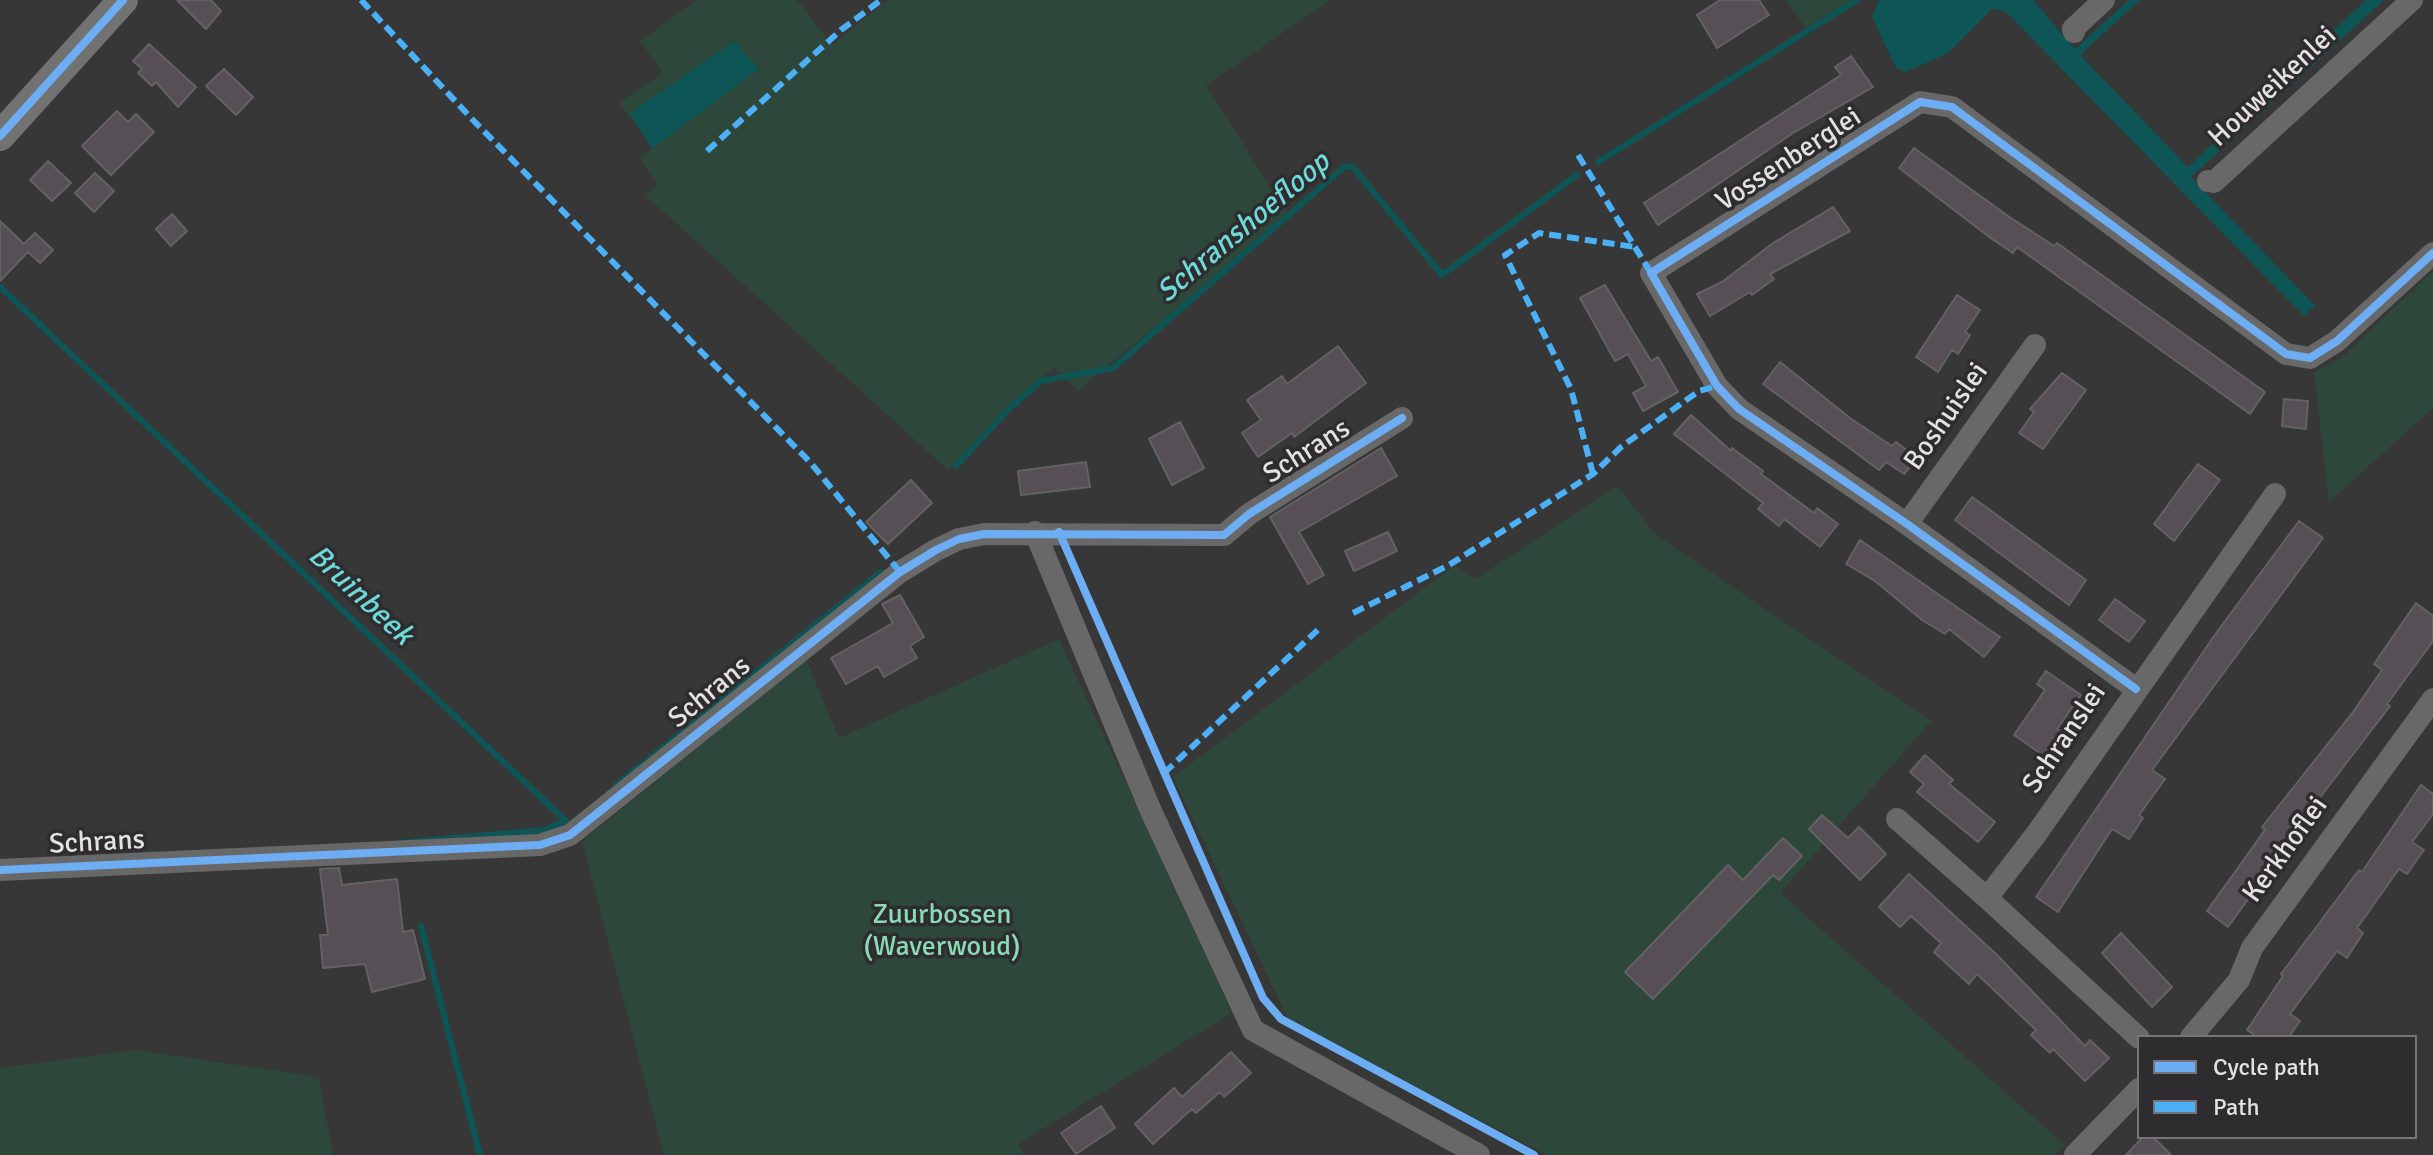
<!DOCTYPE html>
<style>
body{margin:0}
#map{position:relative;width:2433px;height:1155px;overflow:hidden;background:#373737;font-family:Signika,sans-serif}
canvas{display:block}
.legend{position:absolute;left:2137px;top:1035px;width:280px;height:104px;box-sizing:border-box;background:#2e2c2e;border:2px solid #767476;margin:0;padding:10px 14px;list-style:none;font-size:24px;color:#e3e1e2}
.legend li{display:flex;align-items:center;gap:16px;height:40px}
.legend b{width:40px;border:2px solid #767476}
</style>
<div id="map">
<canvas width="2433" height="1155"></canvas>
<ul class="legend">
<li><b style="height:10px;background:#6dadf4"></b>Cycle path</li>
<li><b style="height:10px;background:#4cb0f7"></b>Path</li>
</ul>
</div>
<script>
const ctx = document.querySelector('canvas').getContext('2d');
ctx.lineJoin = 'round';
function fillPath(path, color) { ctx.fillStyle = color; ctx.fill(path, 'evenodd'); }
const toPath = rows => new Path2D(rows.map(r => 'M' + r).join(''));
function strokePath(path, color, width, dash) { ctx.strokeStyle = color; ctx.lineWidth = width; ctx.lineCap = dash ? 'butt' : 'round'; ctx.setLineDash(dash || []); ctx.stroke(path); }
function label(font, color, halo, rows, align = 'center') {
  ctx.font = font + ' Signika,sans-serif'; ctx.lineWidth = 7; ctx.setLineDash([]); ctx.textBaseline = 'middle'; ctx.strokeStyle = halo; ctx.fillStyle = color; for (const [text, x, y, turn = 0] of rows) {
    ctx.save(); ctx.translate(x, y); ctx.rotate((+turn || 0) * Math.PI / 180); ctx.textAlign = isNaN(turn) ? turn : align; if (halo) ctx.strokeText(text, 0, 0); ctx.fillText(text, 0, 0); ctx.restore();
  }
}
fillPath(toPath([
 [697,0,797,0,832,45,888,0,1331,0,1206,85,1289,217,1078,390,1054,367,948,470,645,195,658,184,640,158,652,148,619,102,663,73,640,41],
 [1786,0,1858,0,1808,32],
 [2433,271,2433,408,2329,502,2314,373,2341,358],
 [1617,486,1656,535,1931,721,1780,893,2065,1145,2054,1155,1547,1155,1289,1021,1173,777,1454,566,1475,579],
 [1059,639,1232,1013,1018,1144,1023,1155,664,1155,582,841,806,660,839,738],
 [136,1050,319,1077,333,1155,0,1155,0,1068]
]), '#2e473b');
fillPath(toPath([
 [1879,0,2033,0,2075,49,2129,0,2140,0,2080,55,2188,167,2366,0,2384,0,2191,177,2315,306,2304,316,2006,12,1992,9,1948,53,1906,72,1896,68,1872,17],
 [734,41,759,69,652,149,630,113]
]), '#0e5556');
strokePath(toPath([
 [1598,162,1857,0],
 [0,287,566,821,544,830,398,843],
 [956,466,1010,408,1041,381,1113,368,1344,167,1352,166,1442,275,1577,175],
 [616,785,881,572],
 [421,926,480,1155]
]), '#0e5556', 6);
const building = toPath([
 [177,0,211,0,221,11,206,29,177,0],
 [1720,0,1759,0,1769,15,1717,48,1697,15,1720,0],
 [149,44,196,87,178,107,156,82,152,86,138,73,142,69,133,61,149,44],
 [1851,56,1873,87,1793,133,1658,225,1644,203,1841,75,1835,67,1851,56],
 [224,69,253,97,236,115,206,86,224,69],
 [117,111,128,122,136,114,154,132,111,175,82,146,117,111],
 [1914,148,2008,216,2054,246,2057,243,2265,392,2250,414,2017,247,2013,253,1992,239,1899,168,1914,148],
 [48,161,71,183,52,201,30,180,48,161],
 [95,173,114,191,94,212,75,193,95,173],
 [1833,207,1850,231,1770,274,1774,279,1752,295,1750,292,1710,316,1697,294,1722,282,1773,243,1833,207],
 [172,214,187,231,171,246,156,229,172,214],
 [0,221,24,244,35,233,53,250,40,263,28,252,0,281,0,221],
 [1605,285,1651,361,1658,357,1678,392,1643,411,1633,393,1646,386,1628,354,1615,361,1580,298,1605,285],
 [1957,295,1980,310,1965,332,1970,335,1958,354,1952,350,1938,372,1916,357,1957,295],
 [1338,346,1366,383,1294,437,1292,433,1258,457,1242,433,1261,420,1247,400,1282,376,1287,384,1338,346],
 [1780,362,1850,418,1892,446,1896,442,1917,458,1904,474,1886,462,1879,470,1763,384,1780,362],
 [2062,373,2086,390,2043,449,2019,433,2034,412,2030,409,2062,373],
 [2284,399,2308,401,2306,429,2282,426,2284,399],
 [1691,415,1731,451,1732,448,1763,471,1761,474,1814,513,1817,508,1838,524,1820,547,1784,519,1779,526,1758,509,1763,503,1674,434,1691,415],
 [1180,422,1204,468,1172,485,1149,439,1180,422],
 [1381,448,1397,476,1299,532,1324,575,1308,584,1270,517,1381,448],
 [1086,462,1090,487,1021,495,1018,471,1086,462],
 [2198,464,2220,480,2174,541,2154,524,2198,464],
 [911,480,932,503,888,544,866,522,911,480],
 [1972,497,2086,580,2069,605,1955,520,1972,497],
 [2299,521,2323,538,2152,770,2165,779,2139,815,2143,818,2129,839,2112,829,2058,912,2036,897,2214,636,2299,521],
 [1388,532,1397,551,1354,571,1345,551,1388,532],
 [1860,540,2000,637,1984,657,1949,629,1945,634,1922,620,1875,581,1846,564,1860,540],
 [900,595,924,637,910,646,917,658,884,677,878,666,846,684,831,658,893,623,882,604,900,595],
 [2115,599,2145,621,2129,642,2099,620,2115,599],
 [2416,603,2433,616,2433,641,2387,704,2390,706,2269,864,2272,866,2228,927,2207,911,2265,830,2262,827,2353,712,2382,670,2374,664,2416,603],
 [2046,671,2081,695,2057,729,2062,732,2044,756,2014,735,2045,690,2037,684,2046,671],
 [1925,755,1953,780,1949,784,1995,822,1978,842,1917,792,1924,784,1910,772,1925,755],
 [2421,785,2433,794,2433,814,2412,842,2424,850,2407,874,2399,869,2357,928,2363,933,2347,958,2337,951,2290,1014,2300,1021,2289,1037,2257,1037,2247,1030,2283,976,2281,974,2359,870,2362,872,2421,785],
 [1822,815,1848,838,1859,827,1886,854,1860,880,1809,829,1822,815],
 [1783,838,1802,856,1779,880,1773,875,1653,999,1625,972,1728,865,1743,880,1783,838],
 [339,868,342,885,397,879,403,932,413,930,425,979,372,992,365,964,323,968,320,935,328,935,320,869,339,868],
 [1909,874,1996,954,2085,1046,2090,1040,2109,1058,2085,1081,2053,1049,2050,1053,2031,1035,2036,1030,1977,974,1969,984,1934,952,1941,943,1911,916,1900,927,1879,907,1909,874],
 [2121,933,2172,987,2152,1007,2102,953,2121,933],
 [1231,1052,1251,1073,1224,1097,1220,1092,1196,1113,1192,1109,1153,1144,1135,1124,1174,1088,1182,1097,1231,1052],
 [1101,1106,1115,1128,1076,1154,1061,1133,1101,1106],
 [2143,1137,2153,1137,2171,1155,2126,1155,2143,1137]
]);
fillPath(building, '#564f56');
strokePath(building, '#636263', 2);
strokePath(toPath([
 [2074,32,2073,29,2104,0],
 [2208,181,2214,182,2412,0],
 [1907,524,2035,345],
 [1035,532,1150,809,1253,1030,1479,1155],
 [2136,689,1907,524,1739,409,1717,386,1651,273,1920,102,1952,107,2286,354,2310,358,2337,341,2433,253],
 [1897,819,1987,898],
 [0,870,540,845,570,835,900,572,936,550,959,539,984,534,1224,535,1249,514,1402,418],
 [2191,1037,2239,980,2252,948,2433,699],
 [2139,1038,1987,898,2037,833,2275,494],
 [2075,1155,2139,1089]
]), '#686868', 22);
strokePath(toPath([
 [0,136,123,0]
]), '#737272', 30);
strokePath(toPath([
 [361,0,472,119,810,462,900,572],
 [707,151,841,30,881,0],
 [1578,155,1651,273],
 [1593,474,1571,389,1505,255,1539,233,1635,247],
 [1353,613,1449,565,1593,474,1621,447,1699,391,1717,386],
 [1164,773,1322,626]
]), '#4cb0f7', 6, [12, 6]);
strokePath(toPath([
 [0,136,123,0],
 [1059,532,1263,998,1281,1019,1534,1155],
 [2136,689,1907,524,1739,409,1717,386,1651,273,1920,102,1952,107,2286,354,2310,358,2337,341,2433,253],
 [0,870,540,845,570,835,900,572,936,550,959,539,984,534,1224,535,1249,514,1402,418]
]), '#6dadf4', 8);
label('28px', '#e3e1e2', '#2e2c2e', [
 ["Houweikenlei",2273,87,-43],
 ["Vossenberglei",1789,160,-33],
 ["Boshuislei",1947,417,-55],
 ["Schrans",1307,452,-32],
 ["Schrans",710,693,-39],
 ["Schranslei",2065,739,-56],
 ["Schrans",97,843,-3],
 ["Kerkhoflei",2286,850,-54]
]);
label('28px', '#88dbb4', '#2e2c2e', [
 ["Zuurbossen",942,916],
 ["(Waverwoud)",942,948]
]);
label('italic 30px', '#6ed9d9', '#2e2c2e', [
 ["Schranshoefloop",1244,228,-40],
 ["Bruinbeek",360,596,43]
]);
</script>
